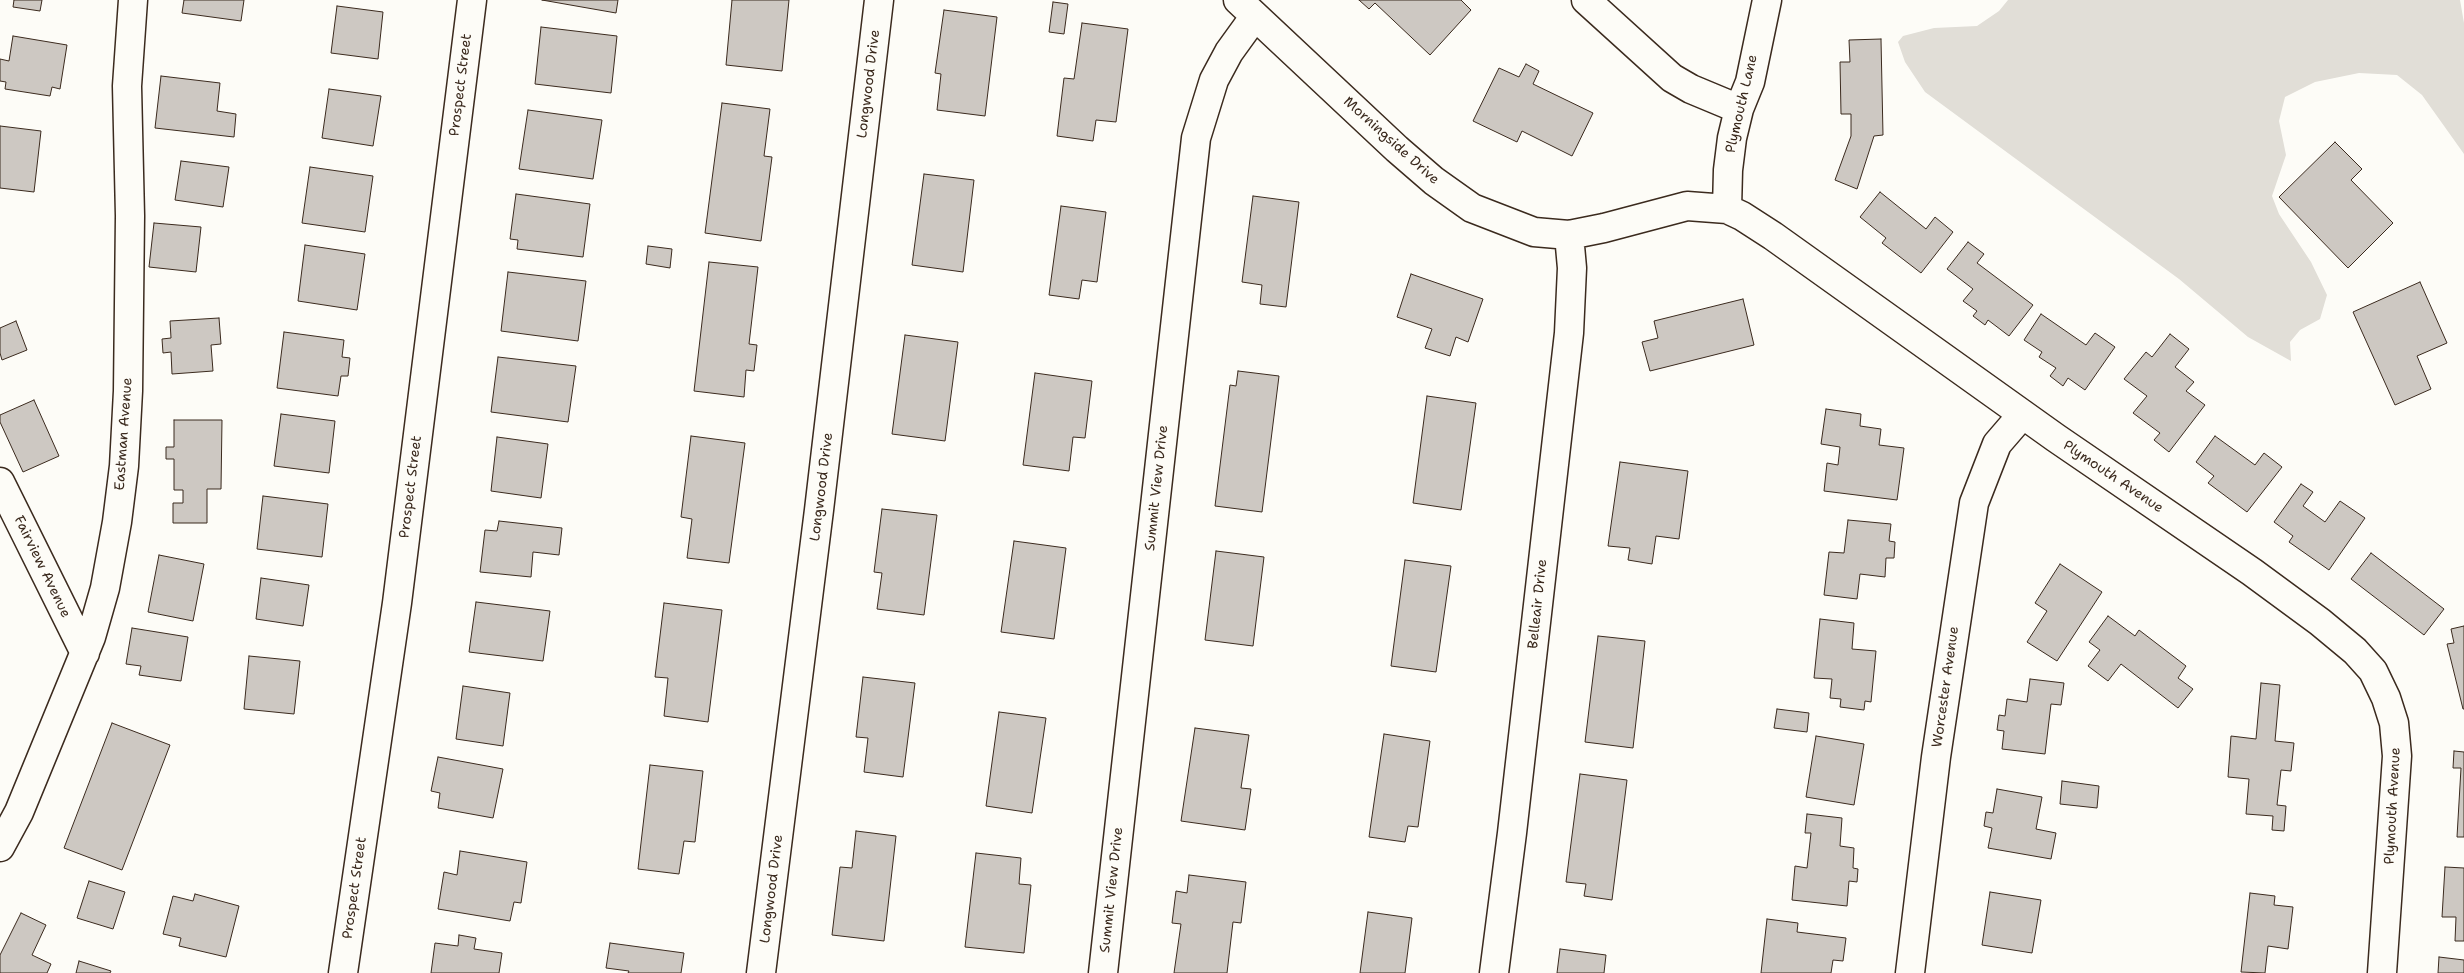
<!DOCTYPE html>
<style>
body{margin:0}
canvas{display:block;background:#fdfcf7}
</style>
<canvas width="2464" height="973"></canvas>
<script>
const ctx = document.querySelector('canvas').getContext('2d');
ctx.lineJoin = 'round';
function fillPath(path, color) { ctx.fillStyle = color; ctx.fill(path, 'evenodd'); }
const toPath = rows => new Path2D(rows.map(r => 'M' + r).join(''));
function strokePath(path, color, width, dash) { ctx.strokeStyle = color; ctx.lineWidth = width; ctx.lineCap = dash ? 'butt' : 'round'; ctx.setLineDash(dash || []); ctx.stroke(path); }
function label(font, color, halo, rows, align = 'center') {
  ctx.font = font + ' "Shantell Sans",sans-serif'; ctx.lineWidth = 4; ctx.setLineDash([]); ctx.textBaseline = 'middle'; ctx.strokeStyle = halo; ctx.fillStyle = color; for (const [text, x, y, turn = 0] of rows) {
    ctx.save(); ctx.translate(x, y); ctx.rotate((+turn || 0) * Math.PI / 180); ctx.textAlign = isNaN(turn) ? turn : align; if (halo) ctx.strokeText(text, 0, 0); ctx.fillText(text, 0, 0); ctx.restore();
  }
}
fillPath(toPath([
 [2008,0,2460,0,2464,23,2464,154,2422,95,2397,75,2359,73,2315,82,2285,97,2279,121,2286,155,2272,196,2279,214,2311,262,2327,295,2320,319,2300,330,2290,342,2291,361,2248,337,2179,279,1925,92,1905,62,1898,42,1903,36,1934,28,1977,26,1999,11]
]), '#e1ded7');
const building = toPath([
 [14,0,42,0,40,11,13,7,14,0],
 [184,0,244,0,241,21,182,13,184,0],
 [542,0,618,0,616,13,542,0],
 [732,0,789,0,782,71,726,65,732,0],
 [1359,0,1461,0,1471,10,1430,55,1375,3,1369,9,1359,0],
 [1053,2,1068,4,1064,34,1049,32,1053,2],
 [337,6,383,12,378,59,331,53,337,6],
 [944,10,997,17,985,116,937,110,941,74,935,73,944,10],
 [1082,23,1128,29,1116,122,1096,120,1093,141,1057,136,1064,78,1074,79,1082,23],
 [541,27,617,36,611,93,535,84,541,27],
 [13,36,67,45,60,89,52,87,50,96,5,89,6,82,0,81,0,59,9,61,13,36],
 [1881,39,1883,135,1874,136,1857,189,1835,180,1851,136,1851,114,1841,114,1840,62,1850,62,1849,40,1881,39],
 [1526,64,1539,71,1533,84,1593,113,1572,156,1522,131,1517,142,1473,121,1499,68,1519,77,1526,64],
 [161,76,220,83,217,111,236,114,234,137,155,128,161,76],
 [329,89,381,96,373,146,322,138,329,89],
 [722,103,770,109,764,156,772,157,761,241,705,233,722,103],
 [528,110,602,120,593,179,519,169,528,110],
 [0,126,41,131,34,192,0,188,0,126],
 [2335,142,2362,169,2351,180,2393,223,2348,268,2279,197,2335,142],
 [181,161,229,167,223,207,175,200,181,161],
 [310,167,373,176,365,232,302,223,310,167],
 [924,174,974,180,963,272,912,265,924,174],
 [1880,192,1926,229,1935,217,1953,232,1921,273,1882,243,1886,238,1860,217,1880,192],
 [516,194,590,204,583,257,517,249,518,240,510,239,516,194],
 [1253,196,1299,202,1286,307,1260,304,1262,285,1242,282,1253,196],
 [1061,206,1106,212,1097,282,1082,280,1079,299,1049,295,1061,206],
 [154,223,201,227,196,272,149,267,154,223],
 [1968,242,1984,254,1977,263,2033,305,2009,336,1988,320,1985,325,1973,316,1977,311,1963,301,1973,289,1947,269,1968,242],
 [305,245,365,254,357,310,298,301,305,245],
 [648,246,672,249,670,268,646,264,648,246],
 [709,262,758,267,749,344,757,345,754,371,746,370,744,397,694,391,709,262],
 [508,272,586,281,578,341,501,331,508,272],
 [1411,274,1483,299,1468,342,1456,337,1450,356,1425,348,1432,329,1397,317,1411,274],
 [2420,282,2447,343,2417,356,2431,389,2395,405,2353,312,2420,282],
 [1743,299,1754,345,1650,371,1642,342,1658,338,1654,321,1743,299],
 [2041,314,2086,345,2095,333,2115,347,2085,390,2068,378,2063,386,2050,376,2056,368,2039,357,2042,352,2024,340,2041,314],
 [219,318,221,344,211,345,213,371,172,374,171,352,163,353,162,339,171,338,170,321,219,318],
 [16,321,27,350,2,360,0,353,0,328,16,321],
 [284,332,344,340,342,357,350,358,348,376,341,376,338,396,277,388,284,332],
 [2170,334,2189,349,2175,367,2194,382,2186,391,2205,405,2169,452,2154,440,2160,433,2133,413,2147,396,2124,379,2146,352,2152,357,2170,334],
 [905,335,958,342,945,441,892,434,905,335],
 [498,357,576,366,568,422,491,412,498,357],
 [1238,371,1279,376,1262,512,1215,506,1230,385,1236,386,1238,371],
 [1035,373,1092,381,1085,438,1073,437,1069,471,1023,465,1035,373],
 [1427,396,1476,403,1461,510,1413,503,1427,396],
 [34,400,59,456,23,472,0,422,0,415,34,400],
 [1826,409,1861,414,1860,426,1881,429,1879,445,1904,448,1897,500,1824,491,1827,463,1838,465,1840,447,1821,444,1826,409],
 [281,414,335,421,329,473,274,466,281,414],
 [174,420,222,420,221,489,207,489,207,523,173,523,173,503,183,503,183,490,174,490,174,459,166,459,166,447,174,447,174,420],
 [691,436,745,443,729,563,687,558,692,519,681,517,691,436],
 [2215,436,2255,465,2264,453,2282,467,2247,512,2208,483,2214,476,2196,462,2215,436],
 [497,437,548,444,541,498,491,491,497,437],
 [1620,462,1688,471,1679,539,1656,536,1652,564,1628,560,1630,548,1608,546,1620,462],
 [2301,484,2313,492,2303,506,2325,522,2340,501,2365,518,2329,570,2289,542,2293,536,2274,522,2301,484],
 [263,496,328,504,322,557,257,549,263,496],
 [882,509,937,515,924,615,877,609,882,573,874,572,882,509],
 [1848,520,1891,524,1889,541,1895,542,1894,558,1886,558,1885,577,1860,574,1857,599,1824,595,1829,552,1844,553,1848,520],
 [499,521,562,528,559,555,533,552,531,577,480,572,485,530,497,531,499,521],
 [1014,541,1066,548,1054,639,1001,632,1014,541],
 [1216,551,1264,557,1253,646,1205,640,1216,551],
 [2371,553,2444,609,2424,635,2351,579,2371,553],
 [159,555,204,564,193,621,148,612,159,555],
 [1405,560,1451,566,1436,672,1391,666,1405,560],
 [2060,564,2102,592,2057,661,2027,642,2047,611,2035,603,2060,564],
 [261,578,309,585,303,626,256,619,261,578],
 [476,602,550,611,543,661,469,652,476,602],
 [664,603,722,610,708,722,664,716,668,678,655,677,664,603],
 [2108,616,2135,636,2139,630,2186,666,2178,678,2193,689,2178,708,2121,664,2108,681,2088,666,2100,650,2089,642,2108,616],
 [1820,619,1854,623,1852,649,1876,651,1871,702,1865,701,1864,710,1840,707,1841,699,1830,698,1832,679,1814,678,1820,619],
 [2464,626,2464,709,2463,709,2447,644,2454,643,2451,629,2464,626],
 [132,628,188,637,181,681,139,675,141,666,126,664,132,628],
 [1598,636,1645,641,1633,748,1585,742,1598,636],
 [249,656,300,661,294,714,244,709,249,656],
 [863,677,915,683,903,777,864,772,868,738,856,737,863,677],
 [2030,679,2064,683,2061,705,2051,704,2045,754,2002,749,2004,731,1997,730,1999,715,2005,716,2007,699,2027,702,2030,679],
 [2261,683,2280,685,2275,741,2294,743,2291,771,2281,770,2277,805,2286,806,2284,831,2272,830,2273,816,2246,814,2249,779,2228,777,2231,736,2256,739,2261,683],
 [463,686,510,693,503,746,456,739,463,686],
 [1777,709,1809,713,1807,732,1774,728,1777,709],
 [999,712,1046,718,1032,813,986,806,999,712],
 [112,723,170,745,122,870,64,848,112,723],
 [1195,728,1249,735,1241,788,1251,789,1245,830,1181,821,1195,728],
 [1384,734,1430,741,1418,827,1408,826,1405,842,1369,837,1384,734],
 [1816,736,1864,744,1854,805,1806,797,1816,736],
 [2454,751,2464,752,2464,837,2457,837,2461,768,2453,768,2454,751],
 [438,757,503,769,493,818,438,808,440,793,431,791,438,757],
 [650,765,703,771,695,842,684,841,679,874,638,869,650,765],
 [1580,774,1627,780,1612,900,1584,896,1586,884,1566,882,1580,774],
 [2062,781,2099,786,2097,808,2060,804,2062,781],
 [1997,789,2042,797,2036,829,2056,833,2051,859,1988,848,1992,828,1984,826,1986,812,1993,813,1997,789],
 [1807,814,1842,818,1840,846,1854,848,1853,868,1858,869,1857,882,1849,881,1847,906,1792,900,1795,866,1807,868,1811,833,1805,833,1807,814],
 [856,831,896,836,884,941,832,935,840,867,852,868,856,831],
 [460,851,527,862,521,903,514,902,510,921,438,909,444,872,457,875,460,851],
 [976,853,1021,858,1019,884,1031,885,1024,953,965,947,976,853],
 [2445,867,2464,868,2464,941,2455,941,2456,917,2442,917,2445,867],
 [1189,875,1246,882,1241,923,1233,922,1227,973,1174,973,1181,924,1172,923,1176,891,1187,893,1189,875],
 [89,881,125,892,113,929,77,918,89,881],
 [1990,892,2041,900,2032,953,1982,945,1990,892],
 [2250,893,2275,896,2274,905,2293,907,2288,949,2268,946,2265,973,2241,972,2250,893],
 [195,894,239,906,226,957,179,946,181,938,163,934,173,896,193,901,195,894],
 [1368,912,1412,918,1405,973,1360,973,1368,912],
 [21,913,46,925,32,955,51,964,47,973,0,973,0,955,21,913],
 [1767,919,1798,923,1797,932,1846,938,1843,961,1833,960,1831,973,1761,973,1767,919],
 [459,935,476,938,474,949,502,953,499,973,431,973,435,943,458,946,459,935],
 [610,943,684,953,681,973,628,973,629,971,606,968,610,943],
 [1560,949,1606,955,1604,973,1557,973,1560,949],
 [2439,957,2464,960,2464,973,2438,973,2439,957],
 [79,961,111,971,110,973,76,973,79,961]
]);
fillPath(building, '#cdc8c2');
strokePath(building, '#3b2a1e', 1);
const minor = toPath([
 [1238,0,1397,149,1434,181,1472,208,1534,232,1569,235,1604,228,1687,206,1727,209,1742,216,1773,236,2056,438,2252,572,2320,622,2355,651,2373,671,2386,698,2394,723,2397,756,2382,973],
 [1586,0,1672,78,1691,89,1739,109],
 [1727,209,1728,170,1732,138,1739,109,1750,82,1767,0],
 [0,482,85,653],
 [0,847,19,812,91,637,105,588,117,522,124,466,128,391,130,216,127,86,133,0],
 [343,973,397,603,472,0],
 [761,973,819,510,879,0],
 [1103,973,1196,138,1214,80,1229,52,1255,16],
 [1494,973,1512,833,1569,333,1572,268,1569,235],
 [1910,973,1936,757,1974,503,1997,444,2022,415]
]);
strokePath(minor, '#3b2a1e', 31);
strokePath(minor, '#fdfcf7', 28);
label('14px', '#3b2a1e', '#fdfcf7', [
 ["Longwood Drive",869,84,-83],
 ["Prospect Street",461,85,-83],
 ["Plymouth Lane",1742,104,-77],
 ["Morningside Drive",1391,141,42],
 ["Eastman Avenue",124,434,-86],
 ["Plymouth Avenue",2113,477,34],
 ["Prospect Street",411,487,-83],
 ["Longwood Drive",822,487,-83],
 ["Summit View Drive",1157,488,-84],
 ["Fairview Avenue",42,567,64],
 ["Belleair Drive",1538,604,-84],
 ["Worcester Avenue",1946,687,-82],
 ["Plymouth Avenue",2393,806,-87],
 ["Prospect Street",355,888,-82],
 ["Longwood Drive",772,889,-83],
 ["Summit View Drive",1112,890,-84]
]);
</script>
